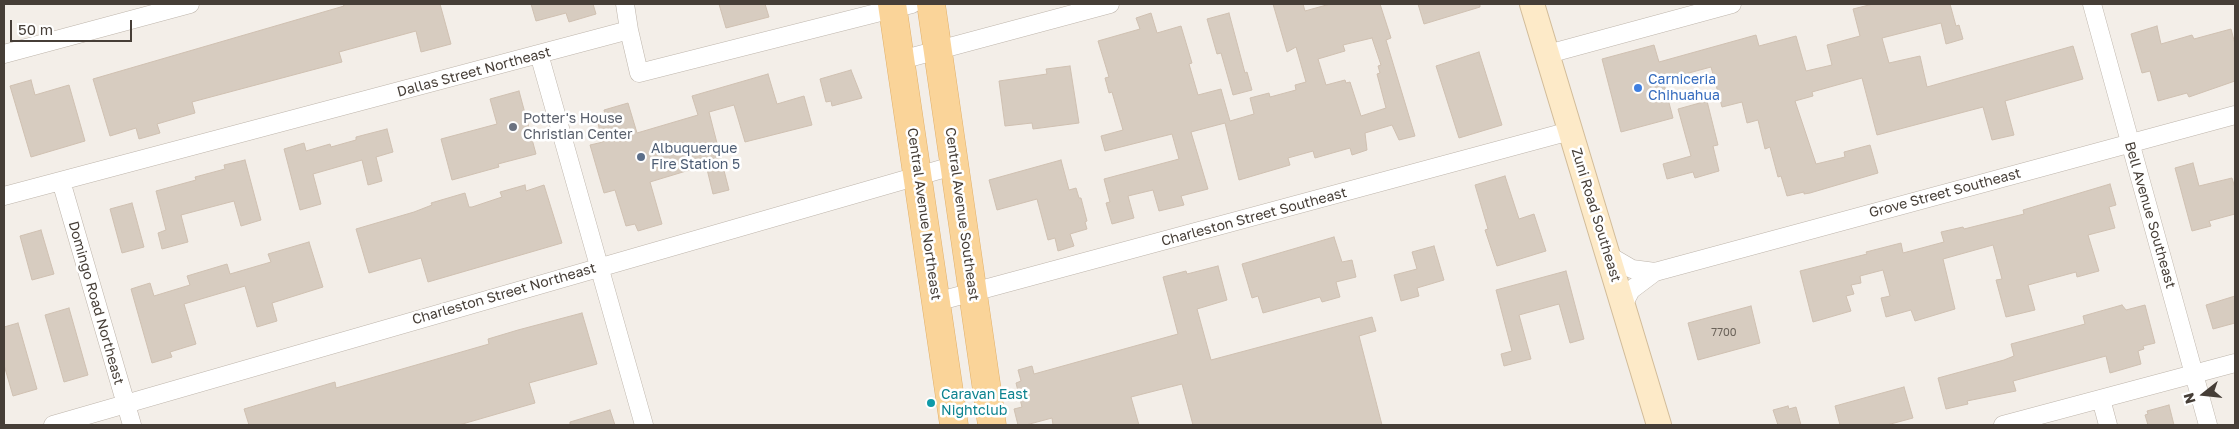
<!DOCTYPE html>
<style>
body{margin:0}
#map{position:relative;width:2239px;height:429px;overflow:hidden;background:#f3eee8;font-family:"Golos Text",sans-serif}
canvas{display:block}
.frame{position:absolute;inset:0;border:5px solid #463e37;pointer-events:none}
.north{position:absolute;left:2179px;top:369px;width:50px;height:50px;-webkit-text-stroke:4px #fff;paint-order:stroke;rotate:254deg;font-size:14px;font-weight:700;line-height:20px;text-align:center;color:#463e37}
.north::after{content:'';display:block;margin:auto;width:18px;height:22px;background:#463e37;clip-path:polygon(50% 0,100% 100%,50% 72%,0 100%)}
.scale{position:absolute;left:10px;top:20px;width:122px;height:22px;box-sizing:border-box;border:2px solid #463e37;border-top:0;padding-left:6px;font-size:15px;line-height:18px;white-space:nowrap;color:#463e37;-webkit-text-stroke:4px #fff;paint-order:stroke}
</style>
<div id="map">
<canvas width="2239" height="429"></canvas>
<div class="frame"></div>
<div class="north">N</div>
<div class="scale">50 m</div>
</div>
<script>
const ctx = document.querySelector('canvas').getContext('2d');
ctx.lineJoin = 'round';
function fillPath(path, color) { ctx.fillStyle = color; ctx.fill(path, 'evenodd'); }
const toPath = rows => new Path2D(rows.map(r => 'M' + r).join(''));
function strokePath(path, color, width, dash) { ctx.strokeStyle = color; ctx.lineWidth = width; ctx.lineCap = dash ? 'butt' : 'round'; ctx.setLineDash(dash || []); ctx.stroke(path); }
function label(font, color, halo, rows, align = 'center') {
  ctx.font = font + ' "Golos Text",sans-serif'; ctx.lineWidth = 5; ctx.setLineDash([]); ctx.textBaseline = 'middle'; ctx.strokeStyle = halo; ctx.fillStyle = color; for (const [text, x, y, turn = 0] of rows) {
    ctx.save(); ctx.translate(x, y); ctx.rotate((+turn || 0) * Math.PI / 180); ctx.textAlign = isNaN(turn) ? turn : align; if (halo) ctx.strokeText(text, 0, 0); ctx.fillText(text, 0, 0); ctx.restore();
  }
}
const building = toPath([
 [343,4,440,4,451,44,421,52,416,31,339,52,342,62,192,102,195,113,157,124,160,133,139,139,136,128,110,136,93,79,344,6,343,4],
 [531,4,593,4,596,14,569,22,566,13,536,21,531,4],
 [719,4,765,4,769,17,726,28,719,4],
 [1273,4,1303,4,1305,11,1330,4,1380,4,1391,38,1386,40,1415,136,1399,140,1392,125,1365,133,1367,150,1352,155,1350,148,1315,158,1313,151,1288,158,1290,165,1239,180,1225,123,1191,132,1208,189,1181,196,1184,205,1159,211,1153,190,1128,196,1134,218,1112,224,1106,203,1110,202,1104,179,1179,159,1172,134,1105,151,1101,136,1123,130,1112,92,1109,93,1105,78,1109,77,1098,41,1140,29,1136,18,1151,13,1157,33,1181,26,1192,63,1189,64,1198,95,1221,89,1230,121,1254,114,1250,98,1269,93,1270,97,1296,90,1295,85,1306,82,1296,47,1287,52,1273,4],
 [1372,38,1381,65,1378,66,1380,73,1377,74,1386,108,1361,116,1350,82,1346,83,1345,80,1326,85,1318,59,1345,51,1343,45,1372,38],
 [1418,4,1480,4,1480,7,1424,24,1418,4],
 [1873,4,1950,4,1956,26,1959,25,1963,39,1946,44,1941,23,1882,38,1889,63,1920,56,1927,87,2073,46,2083,79,2005,101,2014,135,1992,140,1983,107,1877,135,1862,78,1812,92,1813,96,1795,101,1816,164,1845,157,1844,152,1870,145,1878,173,1810,193,1804,194,1804,192,1787,196,1781,176,1778,177,1770,147,1765,149,1758,120,1747,123,1742,102,1722,107,1711,67,1663,80,1673,118,1621,132,1602,59,1654,45,1659,62,1756,35,1759,46,1796,36,1806,71,1832,65,1827,45,1860,36,1853,9,1873,4],
 [1229,13,1245,73,1247,72,1252,90,1233,95,1221,53,1217,54,1207,19,1229,13],
 [2157,26,2161,44,2192,35,2194,39,2231,29,2235,44,2235,81,2189,97,2187,93,2158,101,2150,71,2142,73,2131,34,2157,26],
 [1479,52,1502,125,1459,138,1436,66,1479,52],
 [1070,66,1079,123,1033,129,1032,123,1005,126,999,81,1047,74,1046,69,1070,66],
 [851,70,862,98,832,106,831,101,826,102,820,79,851,70],
 [768,74,777,104,804,96,812,125,745,142,734,105,709,112,729,190,713,194,706,165,650,182,662,224,638,231,635,224,626,226,615,190,604,193,590,145,603,142,598,124,607,122,604,110,628,103,637,133,698,115,692,96,768,74],
 [31,80,35,95,69,85,85,141,31,157,10,86,31,80],
 [519,91,536,154,498,164,499,167,452,180,441,139,497,124,490,99,519,91],
 [1707,101,1718,145,1713,146,1719,171,1695,178,1693,172,1667,179,1663,164,1691,156,1678,109,1707,101],
 [387,129,393,152,376,157,382,181,368,185,362,160,313,174,321,204,300,210,284,149,304,143,306,151,330,144,331,147,356,140,356,137,387,129],
 [245,160,261,220,241,226,234,201,181,215,188,242,162,249,158,233,166,230,156,191,196,180,195,177,225,169,224,165,245,160],
 [1061,160,1069,190,1076,188,1079,198,1081,198,1087,221,1085,222,1087,229,1070,234,1074,246,1058,251,1055,238,1048,240,1037,199,997,210,989,180,1061,160],
 [2193,163,2199,186,2232,178,2235,188,2235,214,2209,221,2211,226,2192,231,2175,168,2193,163],
 [1505,176,1519,219,1534,214,1546,251,1497,266,1485,230,1488,229,1475,185,1505,176],
 [2110,184,2116,205,2109,207,2115,228,2088,235,2099,271,2077,277,2076,272,2028,285,2035,310,2006,317,1996,280,2002,279,1993,245,1943,259,1955,309,1915,321,1911,310,1886,317,1881,298,1890,296,1883,270,1860,276,1861,283,1851,285,1854,294,1846,296,1851,311,1813,322,1800,271,1867,254,1866,252,1901,243,1903,253,1944,242,1941,232,1963,227,1964,229,2024,214,2023,210,2110,184],
 [525,185,526,191,544,185,562,243,428,282,421,258,369,273,356,229,414,212,432,205,431,203,465,193,469,207,472,207,502,197,500,192,525,185],
 [132,203,144,247,122,253,110,209,132,203],
 [41,230,54,274,32,280,20,236,41,230],
 [1334,237,1342,262,1352,260,1356,277,1336,282,1340,297,1322,302,1320,297,1263,313,1258,296,1252,298,1242,264,1334,237],
 [309,242,323,287,272,303,277,321,257,327,245,286,184,304,196,344,170,352,172,357,152,363,131,289,150,283,154,296,190,285,187,276,227,264,230,274,271,262,268,254,309,242],
 [1434,246,1444,280,1417,288,1419,296,1401,301,1394,275,1417,269,1412,252,1434,246],
 [1218,266,1227,300,1197,309,1211,360,1372,317,1376,331,1359,336,1382,425,1193,425,1182,384,1131,397,1139,425,1053,425,1052,418,1026,425,1018,425,1014,409,1022,407,1016,383,1021,381,1018,370,1032,366,1034,374,1178,334,1163,277,1186,271,1187,274,1218,266],
 [1566,271,1584,339,1570,343,1559,304,1519,315,1531,359,1504,366,1501,354,1512,351,1496,290,1566,271],
 [2235,296,2235,323,2213,329,2206,305,2235,296],
 [2122,305,2126,310,2145,305,2155,343,2143,346,2144,349,2138,351,2141,364,2110,373,2106,356,2013,381,2016,391,1967,401,1968,404,1946,409,1938,378,2004,360,2014,356,2011,344,2085,324,2083,316,2122,305],
 [1751,306,1760,343,1698,360,1688,323,1751,306],
 [69,308,88,375,64,382,45,315,69,308],
 [582,313,597,364,529,383,535,403,459,425,249,425,244,409,335,382,336,388,489,344,488,339,518,330,582,313],
 [18,323,37,389,13,396,4,365,4,327,18,323],
 [1904,387,1913,418,1887,425,1840,425,1835,406,1904,387],
 [2169,405,2174,425,2148,425,2145,415,2148,414,2147,411,2169,405],
 [1788,406,1789,409,1796,407,1801,425,1778,425,1773,410,1788,406],
 [610,410,615,425,570,425,570,422,610,410]
]);
fillPath(building, '#d7ccc0');
strokePath(building, '#cfc0b1', 1);
const street = toPath([
 [625,4,629,30,639,73,912,4],
 [2092,4,2208,425],
 [4,54,190,4],
 [539,54,644,425],
 [1548,54,1732,4],
 [901,60,1110,4],
 [61,181,132,425],
 [4,196,629,30],
 [1608,255,1632,269,1655,272,2235,115],
 [936,302,1570,131],
 [1623,305,1631,290,1655,272],
 [2101,399,2108,425],
 [53,425,956,165],
 [2003,425,2235,363]
]);
const secondary = toPath([
 [1532,4,1659,425]
]);
const primary = toPath([
 [892,4,954,425],
 [931,4,992,425]
]);
strokePath(street, '#beb5ab', 19);
strokePath(secondary, '#d2bc99', 26);
strokePath(primary, '#e0af69', 29);
strokePath(street, '#fff', 18);
strokePath(secondary, '#fdeac8', 24);
strokePath(primary, '#fad499', 28);
for (const [x, y, r, color] of [
 [1638,88,5,"#3f7fe0"],
 [513,127,5,"#6b7280"],
 [641,157,5,"#5c6f8a"],
 [931,403,5,"#0f9aa8"]
]) { const dot = new Path2D(); dot.arc(x, y, r, 0, 2 * Math.PI); ctx.fillStyle = color; ctx.fill(dot); strokePath(dot, '#fff', 2); }
label('11px', '#6a6259', null, [
 ["7700",1724,333]
]);
label('14px', '#463e37', '#fff', [
 ["Dallas Street Northeast",474,72,-15],
 ["Grove Street Southeast",1945,193,-15],
 ["Central Avenue Northeast",924,214,82],
 ["Central Avenue Southeast",962,214,82],
 ["Zuni Road Southeast",1596,215,73],
 ["Bell Avenue Southeast",2150,215,74],
 ["Charleston Street Southeast",1254,217,-15],
 ["Charleston Street Northeast",504,294,-16],
 ["Domingo Road Northeast",96,303,74]
]);
label('14px', '#366cbe', '#fff', [
 ["Carniceria",1648,80],
 ["Chihuahua",1648,96]
], 'left');
label('14px', '#5b616d', '#fff', [
 ["Potter's House",523,119],
 ["Christian Center",523,135]
], 'left');
label('14px', '#4e5e75', '#fff', [
 ["Albuquerque",651,149],
 ["Fire Station 5",651,165]
], 'left');
label('14px', '#0d838f', '#fff', [
 ["Caravan East",941,395],
 ["Nightclub",941,411]
], 'left');
</script>
